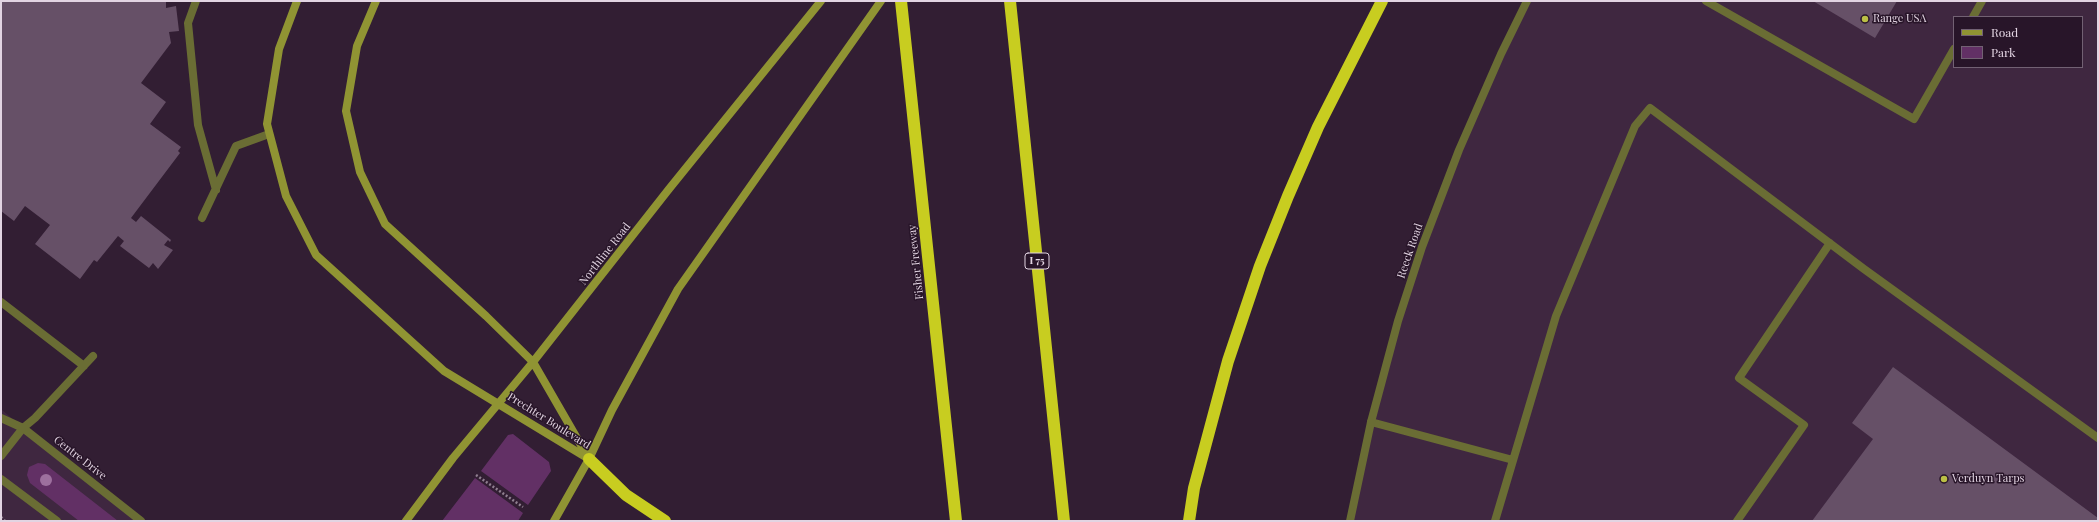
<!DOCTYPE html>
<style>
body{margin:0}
#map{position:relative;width:2099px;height:522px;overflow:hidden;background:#321e33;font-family:"Playfair Display",serif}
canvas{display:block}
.frame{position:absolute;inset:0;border:2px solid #e2d4e2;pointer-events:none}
.legend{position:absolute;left:1953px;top:16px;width:130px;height:52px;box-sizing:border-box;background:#281529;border:1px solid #726173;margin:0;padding:5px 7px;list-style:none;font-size:12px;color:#e2d4e2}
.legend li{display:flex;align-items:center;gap:8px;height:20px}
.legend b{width:20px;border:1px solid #726173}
</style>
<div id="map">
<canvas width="2099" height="522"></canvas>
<div class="frame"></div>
<ul class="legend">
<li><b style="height:5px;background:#909433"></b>Road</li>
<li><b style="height:11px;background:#623065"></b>Park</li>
</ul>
</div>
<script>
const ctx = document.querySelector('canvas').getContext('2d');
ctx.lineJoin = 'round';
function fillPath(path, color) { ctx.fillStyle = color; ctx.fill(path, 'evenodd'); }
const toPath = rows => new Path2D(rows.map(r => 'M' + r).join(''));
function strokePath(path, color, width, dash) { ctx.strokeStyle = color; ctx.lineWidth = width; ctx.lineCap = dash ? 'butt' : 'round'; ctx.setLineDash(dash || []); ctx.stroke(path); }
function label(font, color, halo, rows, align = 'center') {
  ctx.font = font + ' "Playfair Display",serif'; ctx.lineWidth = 3; ctx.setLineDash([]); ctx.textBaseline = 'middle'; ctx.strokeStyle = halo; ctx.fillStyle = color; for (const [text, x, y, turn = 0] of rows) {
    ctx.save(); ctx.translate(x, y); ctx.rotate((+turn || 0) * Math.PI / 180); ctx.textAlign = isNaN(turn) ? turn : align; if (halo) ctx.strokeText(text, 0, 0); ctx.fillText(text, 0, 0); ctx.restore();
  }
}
fillPath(toPath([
 [1527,1,2098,1,2098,521,1350,521,1398,321,1459,150],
 [1954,17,2082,17,2082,67,1954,67],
 [1,409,23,428,141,521,1,521]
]), '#3f2740');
fillPath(toPath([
 [513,434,549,462,551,471,528,505,481,471,508,435],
 [38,463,45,464,118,521,79,521,30,483,27,475,29,467],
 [475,478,523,513,518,521,442,521]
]), '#623065');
fillPath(toPath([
 [1,1,166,1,166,8,176,6,179,31,169,32,171,43,141,83,166,102,150,124,181,147,178,151,180,153,131,218,136,222,141,216,171,240,170,242,168,240,164,245,173,250,158,269,153,263,149,268,120,246,124,241,118,236,97,262,94,260,80,279,35,244,50,225,25,206,14,221,1,211],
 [1813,1,1897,1,1875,38],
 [1893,367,2098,518,2098,521,1812,521,1873,439,1852,423]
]), '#665067');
strokePath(toPath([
 [476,475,523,507],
 [1,517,5,521]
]), '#907f90', 2.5, [2, 2]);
strokePath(toPath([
 [196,1,188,23,198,125,216,190],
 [1706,1,1914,119,1954,49],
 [1973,17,1982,1],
 [202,218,236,146,269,134],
 [1,302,84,366],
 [1,418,23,428,141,521],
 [1371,422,1513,460],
 [1,456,23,428,35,418,93,356],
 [1,479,57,521],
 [1495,521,1556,316,1635,126,1650,108,1864,269,2098,438],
 [1737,521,1804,425,1739,378,1830,243]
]), '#6a6d34', 8);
strokePath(toPath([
 [1350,521,1371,422,1398,321,1422,247,1459,150,1501,54,1527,1]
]), '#6a6d34', 8);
strokePath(toPath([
 [297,1,279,49,267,124,286,196,316,255,444,371,589,459],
 [376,1,357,46,346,111,360,172,385,224,486,316,533,362,589,459],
 [406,521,453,458,533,362,669,189,821,1],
 [554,521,589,459,612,410,678,289,881,1]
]), '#909433', 8);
strokePath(toPath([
 [901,1,956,521],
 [1010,1,1064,521],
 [589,459,626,495,665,521],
 [1189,521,1194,488,1228,361,1260,266,1288,196,1318,127,1382,1]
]), '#c8cd20', 12);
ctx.fillStyle = '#9d709e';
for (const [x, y] of [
 [46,480]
]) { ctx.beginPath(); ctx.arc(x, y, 6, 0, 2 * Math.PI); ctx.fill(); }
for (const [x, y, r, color] of [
 [1865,19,4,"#bbc045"],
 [1944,479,4,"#bbc045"]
]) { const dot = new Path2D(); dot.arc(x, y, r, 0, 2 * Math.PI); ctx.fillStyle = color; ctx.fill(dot); strokePath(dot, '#281529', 1.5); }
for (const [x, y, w] of [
 [1037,261,24]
]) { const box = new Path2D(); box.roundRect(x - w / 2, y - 8, w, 16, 3); ctx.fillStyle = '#281529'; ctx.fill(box); strokePath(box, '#e2d4e2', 1); }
label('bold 10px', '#e2d4e2', null, [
 ["I 75",1037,261]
]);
label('11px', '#e2d4e2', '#281529', [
 ["Range USA",1873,19],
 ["Verduyn Tarps",1952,479]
], 'left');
label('11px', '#e2d4e2', '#281529', [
 ["Reeck Road",1410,251,-71],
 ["Northline Road",605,254,-52],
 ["Fisher Freeway",916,262,-96],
 ["Prechter Boulevard",549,421,32],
 ["Centre Drive",80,458,38]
]);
</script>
